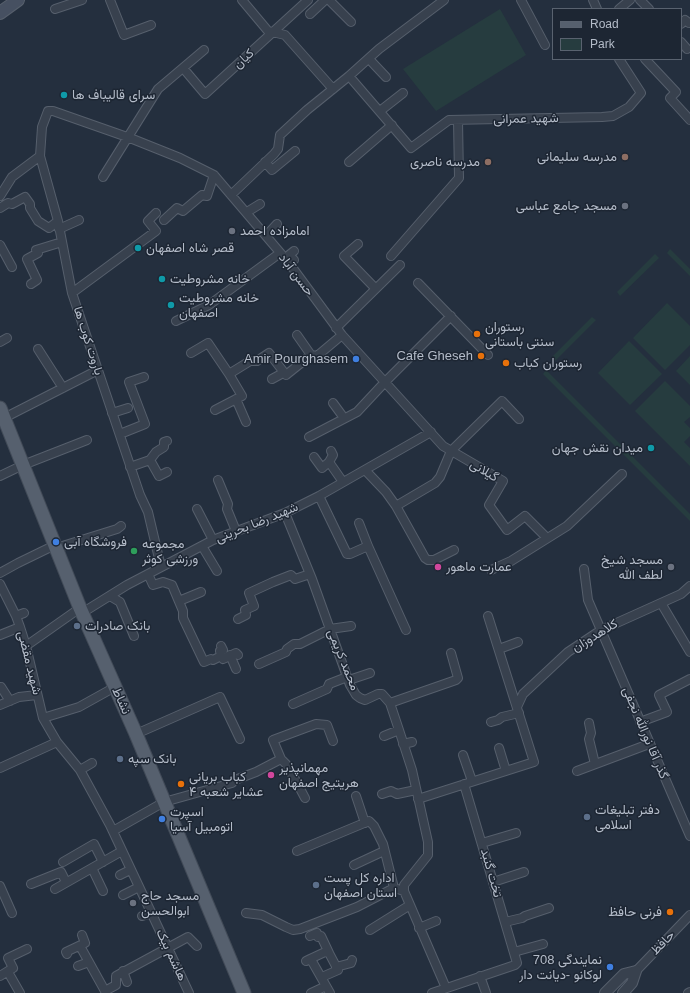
<!DOCTYPE html>
<meta charset="utf-8">
<style>
body{margin:0}
#map{position:relative;width:690px;height:993px;overflow:hidden;background:#242f3e;font-family:Arial,sans-serif}
canvas{display:block}
.legend{position:absolute;left:552px;top:8px;width:130px;height:52px;box-sizing:border-box;background:#1d2633;border:1px solid #59626f;margin:0;padding:5px 7px;list-style:none;font-size:12px;color:#b4bcc9}
.legend li{display:flex;align-items:center;gap:8px;height:20px}
.legend b{width:20px;border:1px solid #59626f}
</style>
<div id="map">
<canvas width="690" height="993"></canvas>
<ul class="legend">
<li><b style="height:5px;background:#56606e"></b>Road</li>
<li><b style="height:11px;background:#263c3f"></b>Park</li>
</ul>
</div>
<script>
const ctx = document.querySelector('canvas').getContext('2d');
ctx.lineJoin = 'round';
function fillPath(path, color) { ctx.fillStyle = color; ctx.fill(path, 'evenodd'); }
const toPath = rows => new Path2D(rows.map(r => 'M' + r).join(''));
function strokePath(path, color, width, dash) { ctx.strokeStyle = color; ctx.lineWidth = width; ctx.lineCap = dash ? 'butt' : 'round'; ctx.setLineDash(dash || []); ctx.stroke(path); }
function label(font, color, halo, rows, align = 'center') {
  ctx.font = font + ' Arial,Vazirmatn,sans-serif'; ctx.lineWidth = 3; ctx.setLineDash([]); ctx.textBaseline = 'middle'; ctx.strokeStyle = halo; ctx.fillStyle = color; for (const [text, x, y, turn = 0] of rows) {
    ctx.save(); ctx.translate(x, y); ctx.rotate((+turn || 0) * Math.PI / 180); ctx.textAlign = isNaN(turn) ? turn : align; if (halo) ctx.strokeText(text, 0, 0); ctx.fillText(text, 0, 0); ctx.restore();
  }
}
fillPath(toPath([
 [500,9,526,55,436,111,403,69],
 [670,249,690,269,690,276,667,253],
 [655,254,659,258,620,296,617,292],
 [667,303,690,326,690,345,665,370,633,338],
 [592,317,596,320,555,361,552,357],
 [629,341,662,374,630,405,598,373],
 [690,356,690,385,676,371],
 [546,370,690,514,690,521,543,374],
 [665,381,690,406,690,417,684,422,690,428,690,436,684,442,690,448,690,466,635,411]
]), '#263c3f');
const minor = toPath([
 [110,0,124,35,151,25],
 [242,0,268,31,285,35,333,89],
 [329,0,351,22],
 [521,0,545,45],
 [593,0,597,9],
 [640,0,649,9],
 [55,9,82,0],
 [619,9,630,0],
 [310,14,325,0],
 [681,24,685,20,689,23],
 [681,42,687,49],
 [369,59,386,77],
 [645,59,676,92,670,98,690,120],
 [183,68,205,94,308,0],
 [349,76,379,49,444,0],
 [380,111,403,93],
 [265,162,272,170,295,151],
 [349,162,392,125],
 [103,177,158,89,204,50],
 [231,195,274,154,278,149,280,135,307,110,349,76,411,148,449,120,602,117,613,116,629,107,641,93,619,59],
 [0,196,12,177,40,156],
 [0,208,8,203,12,204,25,197,30,204,30,208,38,221,49,228,58,221],
 [247,212,260,204],
 [164,220,177,208,183,211,202,195,207,196,214,175],
 [59,229,79,220],
 [266,236,277,224],
 [358,244,344,256,375,288],
 [0,245,12,267],
 [391,256,459,178,458,120],
 [289,263,294,260,289,255,294,251],
 [418,283,488,355],
 [31,284,37,280,27,259,38,253,36,250,62,242],
 [72,293,156,231,148,221,156,213],
 [176,321,209,305,280,253],
 [336,328,400,265],
 [297,335,311,355],
 [0,342,7,338],
 [38,349,63,388],
 [191,353,208,343,229,374],
 [272,379,283,373],
 [236,399,246,422],
 [333,403,344,418],
 [215,410,242,396,229,374,250,361,257,361,269,353,286,375,311,355,317,356,342,335],
 [112,413,128,408],
 [4,418,98,370],
 [120,434,145,424,129,382,144,377],
 [309,437,357,412,385,382,451,316],
 [314,457,322,468,329,462,333,455,331,451],
 [150,460,159,476,167,472],
 [329,462,343,482],
 [130,467,150,460,156,452,164,447,164,442,167,441],
 [365,470,386,492,396,506,425,558,428,560,434,560,454,550],
 [0,476,23,465,87,440],
 [218,480,228,504,227,509,236,531],
 [319,496,347,554,350,554,368,546],
 [396,506,435,483,440,477,451,451,502,401,519,419],
 [197,509,213,540],
 [285,513,312,579,350,685,356,695,360,698,365,700,378,694,382,694,390,703,399,730,412,770,428,842,428,855,404,885,404,891,446,988],
 [359,523,368,546,406,630],
 [202,546,217,571],
 [56,548,117,529,121,526],
 [161,567,148,512,140,495,72,293,58,221,40,156,42,127,48,111,53,111,130,138,180,158,214,175,289,263,342,335,443,446,503,481,489,505,507,530,525,516,547,538],
 [584,569,588,600,690,836],
 [491,570,511,561,567,526,622,474],
 [0,573,18,563,55,545],
 [148,574,153,585,163,582,172,585,183,611,183,618,204,662,211,659,213,660,221,656,223,659,236,653,238,655],
 [0,584,16,616,20,627,26,646,43,718,57,742,80,770,110,825,189,993],
 [110,596,120,602,134,636],
 [179,601,201,592],
 [661,603,690,652],
 [82,613,127,585,213,540,285,513,319,496,431,432],
 [16,616,24,613],
 [238,619,246,615,245,610,254,606,249,593,273,582,291,575,295,579,310,574],
 [0,635,20,627],
 [26,646,80,608],
 [499,649,518,642],
 [230,655,236,669],
 [221,656,220,651,223,650,221,646],
 [259,664,286,652,287,649,294,644,300,644,330,629,351,626],
 [349,680,370,673],
 [1,687,10,701],
 [390,703,456,680,458,678,451,653],
 [293,704,327,689,329,684,347,677],
 [0,705,19,697,37,695],
 [517,707,523,694,568,652,601,630,681,594,690,586],
 [43,718,79,707,115,687],
 [491,722,498,720,502,717,519,713],
 [640,722,667,712,659,695,690,679],
 [589,723,591,733,589,739,595,764],
 [136,734,220,697,240,739],
 [384,736,399,730],
 [403,744,412,742],
 [499,748,506,771],
 [463,755,472,781],
 [0,768,57,742],
 [80,770,92,763],
 [577,771,649,744],
 [382,794,391,791,397,794,416,790],
 [356,796,365,823],
 [305,798,296,781,286,764,281,759,273,740,316,724,327,725,333,741],
 [418,799,534,762,488,616],
 [113,831,164,802,232,783,235,780,256,772,281,759],
 [482,843,516,833],
 [297,851,369,821,374,826,383,844,394,888,404,891],
 [63,862,94,844,103,862],
 [354,865,384,851],
 [92,868,103,891],
 [120,875,130,870],
 [493,882,524,872],
 [31,884,61,872,66,882],
 [0,886,12,913],
 [55,889,122,851],
 [123,895,139,887],
 [246,913,262,915,286,927,293,930,300,929,357,907,394,888],
 [142,916,151,913],
 [505,922,522,918,525,916,549,908],
 [419,928,436,921],
 [370,930,410,905],
 [310,936,317,933,318,937,321,936,329,953],
 [80,946,105,991,116,985,116,976,188,937,197,946],
 [514,952,543,944],
 [67,954,66,952,85,943,82,935],
 [310,959,325,952,329,953,338,970,322,977],
 [306,961,310,959,313,963,330,993],
 [78,966,89,962],
 [336,967,351,963,352,960],
 [123,971,127,982],
 [636,971,690,915],
 [8,972,20,993],
 [0,976,13,968,8,958,27,949],
 [480,976,486,993],
 [311,993,326,986],
 [432,993,515,965,517,963,464,784],
 [688,993,690,992]
]);
const tertiary = toPath([
 [605,993,624,974,636,971],
 [623,993,632,983,636,971]
]);
const secondary = toPath([
 [0,13,18,0]
]);
const primary = toPath([
 [0,408,80,608,136,734,244,993]
]);
strokePath(minor, '#565f6c', 10);
strokePath(tertiary, '#565f6c', 12);
strokePath(secondary, '#565f6c', 14);
strokePath(primary, '#414a57', 15);
strokePath(minor, '#38414e', 8);
strokePath(tertiary, '#38414e', 10);
strokePath(secondary, '#465061', 12);
strokePath(primary, '#56606e', 13);
for (const [x, y, r, color] of [
 [64,95,4,"#0f9aa8"],
 [625,157,4,"#8d6e63"],
 [488,162,4,"#8d6e63"],
 [625,206,4,"#6b7280"],
 [232,231,4,"#6b7280"],
 [138,248,4,"#0f9aa8"],
 [162,279,4,"#0f9aa8"],
 [171,305,4,"#0f9aa8"],
 [477,334,4,"#e8710a"],
 [481,356,4,"#e8710a"],
 [356,359,4,"#3f7fe0"],
 [506,363,4,"#e8710a"],
 [651,448,4,"#0f9aa8"],
 [56,542,4,"#3f7fe0"],
 [134,551,4,"#2e9e5b"],
 [438,567,4,"#d1479c"],
 [671,567,4,"#6b7280"],
 [77,626,4,"#5c6f8a"],
 [120,759,4,"#5c6f8a"],
 [271,775,4,"#d1479c"],
 [181,784,4,"#e8710a"],
 [587,817,4,"#5c6f8a"],
 [162,819,4,"#3f7fe0"],
 [316,885,4,"#5c6f8a"],
 [133,903,4,"#6b7280"],
 [670,912,4,"#e8710a"],
 [610,967,4,"#3f7fe0"]
]) { const dot = new Path2D(); dot.arc(x, y, r, 0, 2 * Math.PI); ctx.fillStyle = color; ctx.fill(dot); strokePath(dot, '#1d2633', 1.5); }
label('13px', '#b4bcc9', '#1d2633', [
 ["کیان",244,59,-42],
 ["شهید عمرانی",526,119,-1],
 ["حسن آباد",296,275,53],
 ["باروت کوب ها",88,341,72],
 ["گیلانی",484,471,31],
 ["شهید رضا بحرینی",257,523,-22],
 ["کلاهدوزان",595,636,-31],
 ["محمد کریمی",343,660,68],
 ["شهید مقضی",29,663,76],
 ["نشاط",121,701,66],
 ["گذر آقا نورالله نجفی",645,733,67],
 ["تخت گنبد",491,873,74],
 ["حافظ",663,943,-46],
 ["هاشم بیک",171,955,65]
]);
label('13px', '#b4bcc9', '#1d2633', [
 ["سرای قالیباف ها",72,95],
 ["مدرسه سلیمانی",617,157,"right"],
 ["مدرسه ناصری",480,162,"right"],
 ["مسجد جامع عباسی",617,206,"right"],
 ["امامزاده احمد",240,231],
 ["قصر شاه اصفهان",146,248],
 ["خانه مشروطیت",170,279],
 ["خانه مشروطیت",179,298],
 ["اصفهان",179,313],
 ["رستوران",485,327],
 ["سنتی باستانی",485,342],
 ["Cafe Gheseh",473,356,"right"],
 ["Amir Pourghasem",348,359,"right"],
 ["رستوران کباب",514,363],
 ["میدان نقش جهان",643,448,"right"],
 ["فروشگاه آبی",64,542],
 ["مجموعه",142,544],
 ["ورزشی کوثر",142,559],
 ["مسجد شیخ",663,560,"right"],
 ["لطف الله",663,575,"right"],
 ["عمارت ماهور",446,567],
 ["بانک صادرات",85,626],
 ["بانک سپه",128,759],
 ["مهمانپذیر",279,768],
 ["هریتیج اصفهان",279,783],
 ["کباب بریانی",189,777],
 ["عشایر شعبه ۴",189,792],
 ["دفتر تبلیغات",595,810],
 ["اسلامی",595,825],
 ["اسپرت",170,812],
 ["اتومبیل آسیا",170,827],
 ["اداره کل پست",324,878],
 ["استان اصفهان",324,893],
 ["مسجد حاج",141,896],
 ["ابوالحسن",141,911],
 ["فرنی حافظ",662,912,"right"],
 ["نمایندگی 708",602,960,"right"],
 ["لوکانو -دیانت دار",602,975,"right"]
], 'left');
</script>
